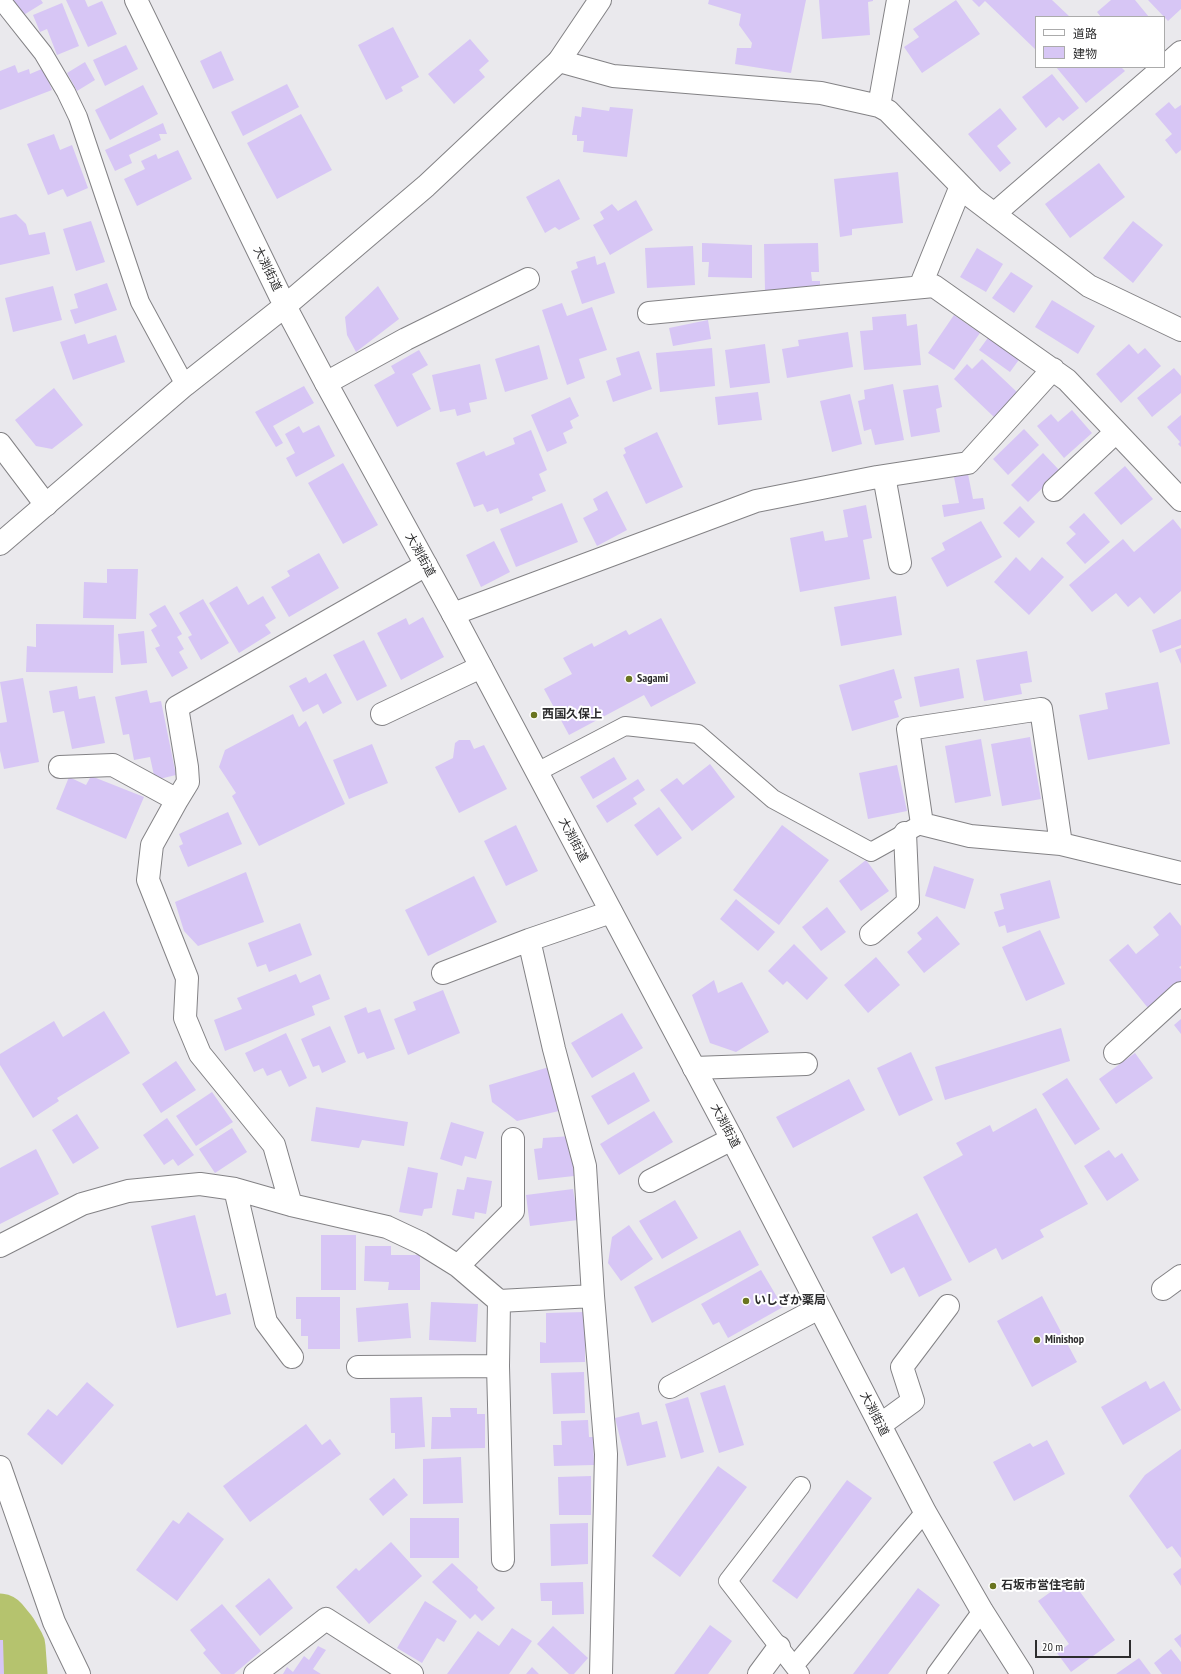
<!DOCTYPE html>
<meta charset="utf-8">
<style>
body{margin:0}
#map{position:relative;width:1181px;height:1674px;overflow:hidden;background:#eae9ed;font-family:"PT Sans Narrow","Noto Sans JP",sans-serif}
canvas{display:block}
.legend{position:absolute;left:1035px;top:16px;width:130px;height:52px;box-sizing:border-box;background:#fff;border:1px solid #ababab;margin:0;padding:5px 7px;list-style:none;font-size:12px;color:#2d2d2e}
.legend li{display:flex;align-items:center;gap:8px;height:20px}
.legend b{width:20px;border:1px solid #ababab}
.scale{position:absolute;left:1035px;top:1640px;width:96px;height:18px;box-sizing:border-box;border:2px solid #2d2d2e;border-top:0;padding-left:5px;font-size:12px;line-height:14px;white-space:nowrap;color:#2d2d2e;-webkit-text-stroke:3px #fff;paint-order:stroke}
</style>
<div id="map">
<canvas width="1181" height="1674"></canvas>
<ul class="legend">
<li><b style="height:5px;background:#fff"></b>道路</li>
<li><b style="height:11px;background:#d7c6f5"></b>建物</li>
</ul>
<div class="scale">20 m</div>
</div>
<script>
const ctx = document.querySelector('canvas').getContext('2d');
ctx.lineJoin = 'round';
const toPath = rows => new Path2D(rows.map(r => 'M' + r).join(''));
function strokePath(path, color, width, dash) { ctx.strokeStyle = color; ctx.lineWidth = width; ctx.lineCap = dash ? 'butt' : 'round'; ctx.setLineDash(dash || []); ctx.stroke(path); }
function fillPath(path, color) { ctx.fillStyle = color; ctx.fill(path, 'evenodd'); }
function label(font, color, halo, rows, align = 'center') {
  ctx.font = font + ' "PT Sans Narrow","Noto Sans JP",sans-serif'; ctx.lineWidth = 4; ctx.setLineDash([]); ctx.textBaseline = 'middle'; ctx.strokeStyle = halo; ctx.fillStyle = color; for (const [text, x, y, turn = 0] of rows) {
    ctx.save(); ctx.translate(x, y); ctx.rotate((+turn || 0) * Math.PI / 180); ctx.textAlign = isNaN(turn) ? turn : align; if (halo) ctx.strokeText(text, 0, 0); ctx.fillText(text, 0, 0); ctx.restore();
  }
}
strokePath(toPath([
 [0,1622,9,1633,17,1647,19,1674]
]), '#b5c36e', 57);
fillPath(toPath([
 [11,0,41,0,43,3,22,16],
 [66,0,85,0,88,7,102,1,117,34,88,47],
 [709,0,806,0,791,73,735,64,737,48,751,48,752,43,739,25,741,14,708,4],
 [819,0,873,0,873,1,868,2,870,35,822,39],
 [956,0,980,34,922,73,904,47,919,37,913,29],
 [972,0,1052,0,1070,17,1036,17,1036,50,985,1,979,7],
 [1111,0,1135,0,1149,17,1101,17,1097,12],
 [1148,0,1181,0,1181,9,1168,21],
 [62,3,79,46,57,55,47,29,40,32,33,15],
 [393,27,419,77,401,87,403,91,386,100,358,45],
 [470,39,489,61,479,70,485,77,454,104,428,74],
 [126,45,138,69,105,86,93,60],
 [221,51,234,80,213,89,200,61],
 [85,62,95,80,77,91,67,73],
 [15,65,18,73,29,69,30,74,44,68,52,90,0,110,0,71],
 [1056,67,1121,67,1125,71,1086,103],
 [1052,74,1079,108,1063,121,1059,117,1046,128,1022,97],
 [287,84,299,107,243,136,231,112],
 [143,85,158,114,110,140,95,110],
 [1169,102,1175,109,1181,105,1181,150,1176,154,1165,140,1172,134,1155,114],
 [582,107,609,111,610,107,633,109,627,157,583,152,584,141,577,141,577,135,572,135,575,116,581,117],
 [1000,108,1017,129,997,146,1011,163,1000,172,968,134],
 [301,114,332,170,277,199,247,143],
 [163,123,167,134,159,134,161,140,129,155,132,163,115,171,105,150],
 [54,134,60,150,72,145,88,188,67,197,63,189,48,195,27,144],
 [178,150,192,179,137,206,124,179,145,169,141,161,156,154,158,159],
 [1099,163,1125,197,1070,238,1045,204],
 [898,172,903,223,852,229,852,235,840,237,834,179],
 [559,179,580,219,559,230,555,227,545,233,526,197],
 [636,200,653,230,610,255,593,225,604,219,600,212,612,204,618,211],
 [16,214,26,224,29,235,45,232,50,254,0,265,0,218],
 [91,221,105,262,76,271,63,229],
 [1133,221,1163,245,1133,283,1103,258],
 [702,243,752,245,752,278,708,277,709,262,702,262],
 [818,243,819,272,811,272,812,281,820,281,820,292,765,290,764,244],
 [693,246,695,285,647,288,645,248],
 [977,248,1003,264,986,292,960,277],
 [595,256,597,265,605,262,615,293,582,304,571,271,578,268,576,262],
 [1011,272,1033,286,1014,313,992,298],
 [107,283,117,310,75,324,70,310,78,308,74,294],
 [53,286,62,320,13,332,5,298],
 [378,286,399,319,356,352,347,335,345,317],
 [1052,300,1095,326,1078,354,1035,327],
 [562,303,567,316,592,307,607,350,579,359,585,378,567,385,542,310],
 [906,314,907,326,917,324,921,365,864,370,860,331,873,330,872,317],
 [954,315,980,333,954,370,928,353],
 [708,320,711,339,673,346,669,328],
 [848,332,853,367,787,378,782,349,799,346,798,340],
 [85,334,88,344,116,335,125,362,73,380,60,342],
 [990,335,1021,357,1010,372,979,350],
 [765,344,770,383,730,388,725,350],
 [1129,344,1138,354,1145,348,1161,366,1121,403,1096,374],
 [539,345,548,379,505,392,495,359],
 [712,348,715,386,660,392,656,353],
 [419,350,428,365,412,374,431,409,397,427,374,385,395,373,391,366],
 [639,351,652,389,613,402,606,381,621,375,616,358],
 [982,359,1018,393,994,417,954,379,967,364,972,369],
 [480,364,487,399,469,403,471,412,457,416,455,409,440,412,432,375],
 [1174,368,1181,376,1181,393,1152,417,1137,398],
 [893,384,904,440,875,445,871,429,864,431,858,401,865,399,864,390],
 [938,385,942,407,936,409,940,432,911,437,903,390],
 [304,386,314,403,273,426,283,443,276,447,255,412],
 [54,388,83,425,52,449,36,446,15,420],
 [758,392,762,420,718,425,715,397],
 [850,394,862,444,832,452,820,401],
 [570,397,579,416,570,421,573,428,563,433,567,443,547,452,531,415],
 [1072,410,1092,433,1064,458,1037,426,1051,414,1058,422],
 [1181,415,1181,447,1178,444,1180,442,1167,427],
 [319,425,335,456,296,477,286,458,295,453,285,434,299,426,303,433],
 [1024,429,1039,445,1008,475,993,459],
 [531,430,547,470,539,474,546,491,532,497,533,500,500,514,498,508,487,512,483,504,474,507,456,463,484,451,486,456,515,444,513,438],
 [657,432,683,487,646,504,623,455,626,453,624,448],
 [1043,453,1060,471,1028,502,1011,485],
 [343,463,378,525,343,544,308,483],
 [1125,466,1153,499,1121,525,1094,493],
 [968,474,973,499,983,498,985,509,944,517,942,505,959,503,954,477],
 [607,491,627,530,597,546,583,518,598,510,593,499],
 [562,503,578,542,516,567,500,529],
 [866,505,872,538,863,540,870,579,800,592,790,538,823,531,825,541,848,537,843,510],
 [1020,506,1035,522,1019,538,1003,523],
 [1084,513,1110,542,1085,564,1066,543,1076,534,1069,527],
 [1173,519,1181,529,1181,591,1154,614,1140,597,1128,607,1116,593,1092,612,1069,585,1123,539,1134,552],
 [981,521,1002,557,947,587,931,558,945,550,942,543],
 [494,541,510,572,481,587,466,555],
 [319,553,339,588,289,617,271,587,290,576,287,571],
 [1016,557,1030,571,1042,557,1064,577,1029,615,994,582],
 [107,569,138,569,136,619,83,618,84,582,107,583],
 [237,586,248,605,263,596,276,618,265,625,271,633,239,653,209,603],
 [896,596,902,635,841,646,834,607],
 [203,599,229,643,201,660,188,637,192,635,179,613],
 [165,605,182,634,177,637,184,649,179,652,188,668,172,677,155,648,160,646,151,630,157,626,149,614],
 [423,617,444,657,401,680,377,633,406,618,409,625],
 [661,618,696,683,651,707,644,695,569,735,544,689,572,674,563,658,592,643,594,647,626,630,629,635],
 [1181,619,1181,645,1160,653,1152,630],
 [36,624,114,625,113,673,26,672,27,646,36,647],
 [144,631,147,663,121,665,118,634],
 [364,640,387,686,357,701,333,655],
 [1181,648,1181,664,1175,650],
 [1027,651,1032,682,1020,684,1022,694,984,701,976,660],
 [959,668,964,698,920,707,914,677],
 [894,669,902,698,894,701,899,717,852,731,839,685],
 [326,673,342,703,323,714,318,704,303,712,289,686,306,677,309,683],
 [23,678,39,762,4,769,0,751,0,723,7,722,0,682],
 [1158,682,1170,744,1088,760,1079,715,1108,709,1105,693],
 [77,686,79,699,95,696,105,743,72,749,64,711,53,713,49,691],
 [147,690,150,703,161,701,176,775,155,780,150,757,134,760,129,734,123,735,115,697],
 [293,714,299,727,306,721,345,804,259,846,232,796,236,793,219,767,225,750],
 [1030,737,1041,799,1002,806,991,744],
 [981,739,991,796,955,803,945,746],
 [459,740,470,740,474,749,484,745,507,789,459,813,435,767,453,758,455,743],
 [372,744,388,783,349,799,333,760],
 [614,757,627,779,593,799,580,777],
 [710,764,735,797,692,831,660,790,677,778,683,785],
 [897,765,907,811,868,819,859,773],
 [91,776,144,797,126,839,56,809,69,777,86,785],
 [638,779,645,790,633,798,637,804,607,823,596,806],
 [659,807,682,838,657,856,634,825],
 [228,812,242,844,188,867,179,846,183,844,179,834],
 [516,825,538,871,506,886,484,841],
 [782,825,829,860,779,925,733,890],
 [866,860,889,891,861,911,839,881],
 [934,866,974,879,965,909,925,896],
 [246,872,264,922,198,946,184,931,175,902],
 [474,876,497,922,428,956,405,910],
 [1050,880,1060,918,1007,933,1005,925,999,927,994,912,1004,909,1000,894],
 [736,899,775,932,758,951,720,919],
 [827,907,846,932,821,951,802,927],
 [1170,912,1181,926,1181,966,1179,967,1181,969,1181,982,1148,1008,1109,960,1128,944,1136,954,1159,935,1153,927],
 [937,916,960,944,924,973,907,952,922,939,917,933],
 [300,923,312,955,269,972,266,964,257,967,248,943],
 [1040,930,1065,984,1026,1001,1002,947],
 [794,944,828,978,807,1000,787,981,783,985,768,971],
 [876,957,900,985,868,1013,844,985],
 [296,974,300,983,320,974,330,999,312,1006,315,1015,225,1051,214,1020,242,1009,237,998],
 [714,980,718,993,742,982,769,1032,736,1052,710,1043,692,995],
 [443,990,460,1033,408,1055,394,1019,416,1010,413,1002],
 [366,1007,368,1013,380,1009,395,1049,367,1059,364,1052,358,1054,344,1016],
 [104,1011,130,1053,57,1098,59,1101,33,1118,0,1065,0,1054,54,1021,63,1037],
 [622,1013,643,1048,592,1078,571,1043],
 [1181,1019,1181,1034,1174,1025],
 [330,1026,346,1062,322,1073,319,1065,313,1067,301,1039],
 [1061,1028,1070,1061,945,1100,935,1067],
 [286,1033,307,1078,289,1087,281,1070,267,1076,263,1068,254,1072,245,1053],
 [911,1052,933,1100,899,1116,877,1068],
 [1135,1053,1153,1078,1116,1104,1099,1079],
 [176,1061,196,1090,161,1113,142,1084],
 [549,1067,563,1110,517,1121,492,1102,489,1085],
 [634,1072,650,1101,608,1125,591,1096],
 [1067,1078,1100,1129,1075,1145,1042,1094],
 [849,1079,865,1110,793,1148,776,1117],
 [212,1092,233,1122,196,1146,176,1116],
 [316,1107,408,1122,404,1146,362,1140,359,1148,311,1141],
 [1036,1108,1088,1204,1040,1230,1044,1237,1002,1260,996,1248,969,1263,923,1177,963,1155,956,1143,990,1125,993,1132],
 [654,1111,673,1142,619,1175,600,1144],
 [77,1114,99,1148,73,1164,52,1130],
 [167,1118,194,1155,178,1166,173,1159,164,1165,143,1135],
 [451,1122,484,1132,476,1159,465,1156,462,1166,440,1159],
 [232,1128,247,1152,215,1173,199,1149],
 [571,1136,574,1176,538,1180,534,1149,542,1148,543,1138],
 [36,1149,59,1194,0,1224,0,1168],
 [1109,1150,1115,1158,1122,1153,1139,1180,1107,1201,1084,1166],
 [408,1167,438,1173,432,1208,424,1209,422,1216,399,1212],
 [467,1177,492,1181,486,1214,475,1212,474,1219,452,1215,457,1189,464,1190],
 [573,1189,578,1220,530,1226,526,1195],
 [675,1200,698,1238,662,1259,639,1221],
 [917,1213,952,1280,919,1297,904,1267,891,1274,872,1237],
 [195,1215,216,1296,226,1293,231,1314,177,1328,151,1226],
 [629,1225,653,1259,621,1281,608,1263,612,1237],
 [740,1230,759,1265,652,1323,634,1287],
 [321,1235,356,1235,356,1290,321,1290],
 [365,1246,391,1246,391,1255,420,1255,420,1290,388,1290,389,1282,364,1281],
 [761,1270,783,1307,728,1338,719,1322,713,1325,701,1304],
 [1042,1296,1077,1362,1032,1387,997,1321],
 [296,1297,340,1297,340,1349,308,1349,308,1336,301,1336,301,1319,296,1319],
 [431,1302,478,1304,476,1342,429,1340],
 [408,1303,411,1338,358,1342,356,1308],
 [585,1312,585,1362,540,1363,540,1342,546,1343,546,1313],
 [584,1372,585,1413,553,1414,551,1373],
 [1146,1381,1150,1389,1164,1381,1181,1410,1123,1445,1101,1407],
 [87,1382,114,1405,62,1465,27,1434,48,1409,57,1416],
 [725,1385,744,1445,719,1453,700,1393],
 [422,1397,425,1447,395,1449,395,1433,391,1433,390,1398],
 [688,1397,704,1452,681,1459,665,1404],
 [450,1408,477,1408,477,1414,485,1414,485,1448,431,1449,432,1417,451,1417],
 [639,1412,642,1425,657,1421,666,1457,627,1466,615,1418],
 [588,1420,589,1437,593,1437,594,1465,554,1466,553,1445,562,1445,561,1421],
 [306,1424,322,1445,330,1439,341,1454,250,1522,223,1486],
 [1047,1440,1065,1474,1014,1501,993,1462,1030,1443,1033,1447],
 [1181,1449,1181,1558,1172,1546,1167,1549,1129,1496,1145,1475],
 [461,1457,463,1503,423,1504,423,1459],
 [718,1466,747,1487,680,1577,652,1556],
 [591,1476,591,1515,559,1515,558,1477],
 [394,1478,408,1495,383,1516,369,1499],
 [847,1480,872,1498,797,1599,772,1581],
 [188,1512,224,1539,177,1601,136,1570,173,1520,179,1524],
 [410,1518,459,1518,459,1558,410,1558],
 [588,1523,588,1564,551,1566,550,1524],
 [391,1542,422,1576,369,1624,336,1587,356,1568,359,1571],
 [452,1563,478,1587,477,1590,495,1608,482,1621,475,1614,470,1619,432,1582],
 [1181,1568,1181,1586,1173,1574],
 [269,1578,293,1608,260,1636,235,1606],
 [1070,1578,1115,1640,1071,1672,1057,1653,1069,1644,1038,1601],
 [583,1582,584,1614,552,1615,552,1601,541,1601,540,1583],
 [918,1588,940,1605,888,1674,853,1674],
 [425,1601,457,1621,444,1642,437,1638,422,1663,397,1648],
 [222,1604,261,1651,234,1674,221,1674,203,1653,206,1650,190,1630],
 [710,1625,732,1641,708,1674,674,1674],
 [553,1626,588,1658,574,1674,569,1674,537,1644],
 [512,1628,532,1641,509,1674,447,1674,478,1631,499,1646],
 [1181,1634,1181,1648,1174,1639],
 [0,1640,3,1640,4,1674,0,1674],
 [318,1646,326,1650,313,1669,321,1674,283,1674,287,1667,293,1672,304,1656,309,1660],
 [1171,1649,1181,1662,1181,1674,1162,1674,1154,1663],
 [1139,1658,1151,1674,1116,1674],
 [532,1667,539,1674,526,1674]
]), '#d7c6f5');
const service = toPath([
 [1,0,43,53,66,92,78,117,140,302,185,385],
 [537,772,625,726,698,734,773,799,871,852,916,827],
 [794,1666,925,1512],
 [800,1674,728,1581,801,1486],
 [936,1674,982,1611]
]);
const minor = toPath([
 [559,61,613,76,821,93,879,106,888,111,973,198,1089,286,1181,330],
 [1164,67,1181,52],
 [879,106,898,0],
 [994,214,1164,67],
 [920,287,961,186],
 [649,313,934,286,1067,380,1181,500],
 [326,383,406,339,528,279],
 [0,444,46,505],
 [884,476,900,563],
 [1054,490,1116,432],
 [453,614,756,501,877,477,968,463,1053,369],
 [382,714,481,667],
 [60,767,113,765,177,800],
 [1061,844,1041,709,908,729,922,824,970,836,1061,844,1181,873],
 [871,934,908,902,905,833],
 [443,973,529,940],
 [1115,1053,1181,993],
 [694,1068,806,1064],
 [650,1181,732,1139],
 [235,1189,266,1322,292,1357],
 [291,1205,274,1145,200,1054,185,1018,187,978,148,880,152,845,177,800,188,782,187,767,177,707,426,565],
 [0,1246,82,1204,128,1191,200,1184,235,1189,291,1205,387,1227,421,1243,458,1266,499,1301,593,1296,606,1454,601,1674],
 [458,1266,513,1211,513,1139],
 [1163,1289,1181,1276],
 [593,1296,585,1166,554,1049,529,940,611,912],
 [499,1301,498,1366,503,1560],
 [358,1367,498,1366],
 [670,1387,819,1308],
 [880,1425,913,1401,902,1367,948,1306],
 [0,1467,54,1622,79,1674],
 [255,1674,326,1619,412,1674],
 [759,1674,779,1647]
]);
const tertiary = toPath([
 [136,0,285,306,326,383,453,614,732,1139,925,1512,982,1611,1022,1674],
 [0,544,185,385,285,306,426,186,559,61,600,0]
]);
strokePath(service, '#838285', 20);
strokePath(minor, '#838285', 24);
strokePath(tertiary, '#838285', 24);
strokePath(service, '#fff', 18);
strokePath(minor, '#fff', 22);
strokePath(tertiary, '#fff', 22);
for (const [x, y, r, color] of [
 [629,679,4,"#6a7520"],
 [534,715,4,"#6a7520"],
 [746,1301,4,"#6a7520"],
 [1037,1340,4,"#6a7520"],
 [993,1586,4,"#6a7520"]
]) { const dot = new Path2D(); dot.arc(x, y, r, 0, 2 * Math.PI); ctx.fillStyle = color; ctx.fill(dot); strokePath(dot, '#fff', 1.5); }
label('12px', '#2d2d2e', '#fff', [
 ["大渕街道",267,269,64],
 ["大渕街道",420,555,61],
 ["大渕街道",573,840,62],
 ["大渕街道",725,1126,62],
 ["大渕街道",874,1414,63]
]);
label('bold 12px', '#2d2d2e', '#fff', [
 ["Sagami",637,679],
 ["西国久保上",542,715],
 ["いしざか薬局",754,1301],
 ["Minishop",1045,1340],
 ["石坂市営住宅前",1001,1586]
], 'left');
</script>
